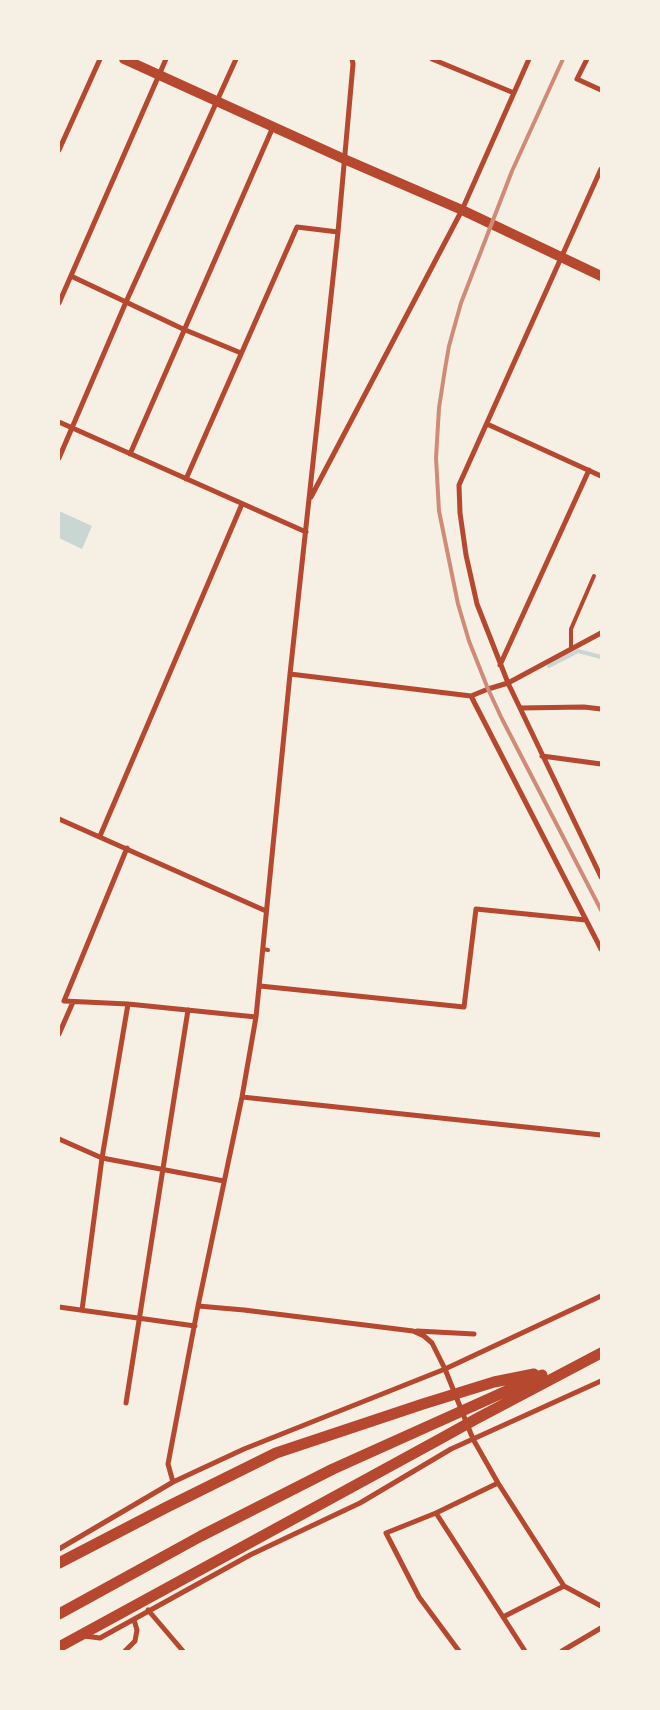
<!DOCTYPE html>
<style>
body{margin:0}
#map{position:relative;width:660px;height:1710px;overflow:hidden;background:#f6efe4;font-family:"Source Sans 3",sans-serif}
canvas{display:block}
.frame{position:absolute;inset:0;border:60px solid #f6efe4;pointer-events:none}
</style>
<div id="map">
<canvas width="660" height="1710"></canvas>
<div class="frame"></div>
</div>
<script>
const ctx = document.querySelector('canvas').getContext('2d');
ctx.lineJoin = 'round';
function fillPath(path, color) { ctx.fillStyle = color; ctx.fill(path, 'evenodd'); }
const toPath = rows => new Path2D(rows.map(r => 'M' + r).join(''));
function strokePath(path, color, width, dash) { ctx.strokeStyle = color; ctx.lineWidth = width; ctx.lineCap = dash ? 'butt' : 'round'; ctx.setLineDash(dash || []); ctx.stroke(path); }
fillPath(toPath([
 [59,511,92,526,82,549,59,538]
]), '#c9d6d2');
strokePath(toPath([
 [549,666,578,651,601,657]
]), '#c9d6d2', 4);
strokePath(toPath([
 [571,649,571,629,594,576],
 [263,949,268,950]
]), '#b5482f', 4);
strokePath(toPath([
 [432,59,514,93],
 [587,59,577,79,601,90],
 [59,150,100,59],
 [601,169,459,485,460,513,466,555,477,604,508,683,601,877],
 [71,276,183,329,241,353],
 [59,303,166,59],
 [59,422,306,532],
 [487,424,601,476],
 [130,454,273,127],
 [59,458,126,302,236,59],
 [186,479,297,227,338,232],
 [311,497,462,210,529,59],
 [500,665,589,470],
 [290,674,471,696,488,689,508,683,601,633],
 [471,696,601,949],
 [520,708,584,707,601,709],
 [542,756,601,764],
 [59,819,266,911],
 [100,836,242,504],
 [127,848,64,1001,128,1004,256,1017],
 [260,986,464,1007,476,909,586,920],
 [59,1034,73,1002],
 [242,1097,601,1135],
 [59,1139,102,1158,224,1181],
 [198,1306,244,1310,413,1331,424,1336,432,1343,445,1369,473,1439,498,1483,564,1586,601,1606],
 [59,1307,195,1326],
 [82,1310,102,1158,128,1004],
 [417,1331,474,1334],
 [126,1403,188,1010],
 [173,1482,168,1464,198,1306,242,1097,256,1017,290,674,338,232,353,64,352,59],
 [436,1513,525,1651],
 [59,1549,173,1482,244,1449,445,1369,601,1296],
 [148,1610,183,1651],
 [503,1617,564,1586],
 [84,1636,100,1638,250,1555,360,1503,451,1449,601,1381],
 [125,1651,135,1641,137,1630,134,1620],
 [459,1651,419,1597,386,1533,436,1513,498,1483],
 [562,1651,601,1628]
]), '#b5482f', 5);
strokePath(toPath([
 [124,59,344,159,462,210,601,276]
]), '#b5482f', 10);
strokePath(toPath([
 [59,1563,165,1508,276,1453,423,1404,494,1382,534,1374],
 [59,1614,201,1536,333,1469,542,1375],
 [59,1647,440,1439,476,1419,601,1353]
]), '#b5482f', 11);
strokePath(toPath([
 [563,59,512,171,461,303,449,346,445,369,439,408,436,458,439,511,458,604,469,641,488,689,502,719,601,910]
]), '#cf8b77', 4);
</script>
